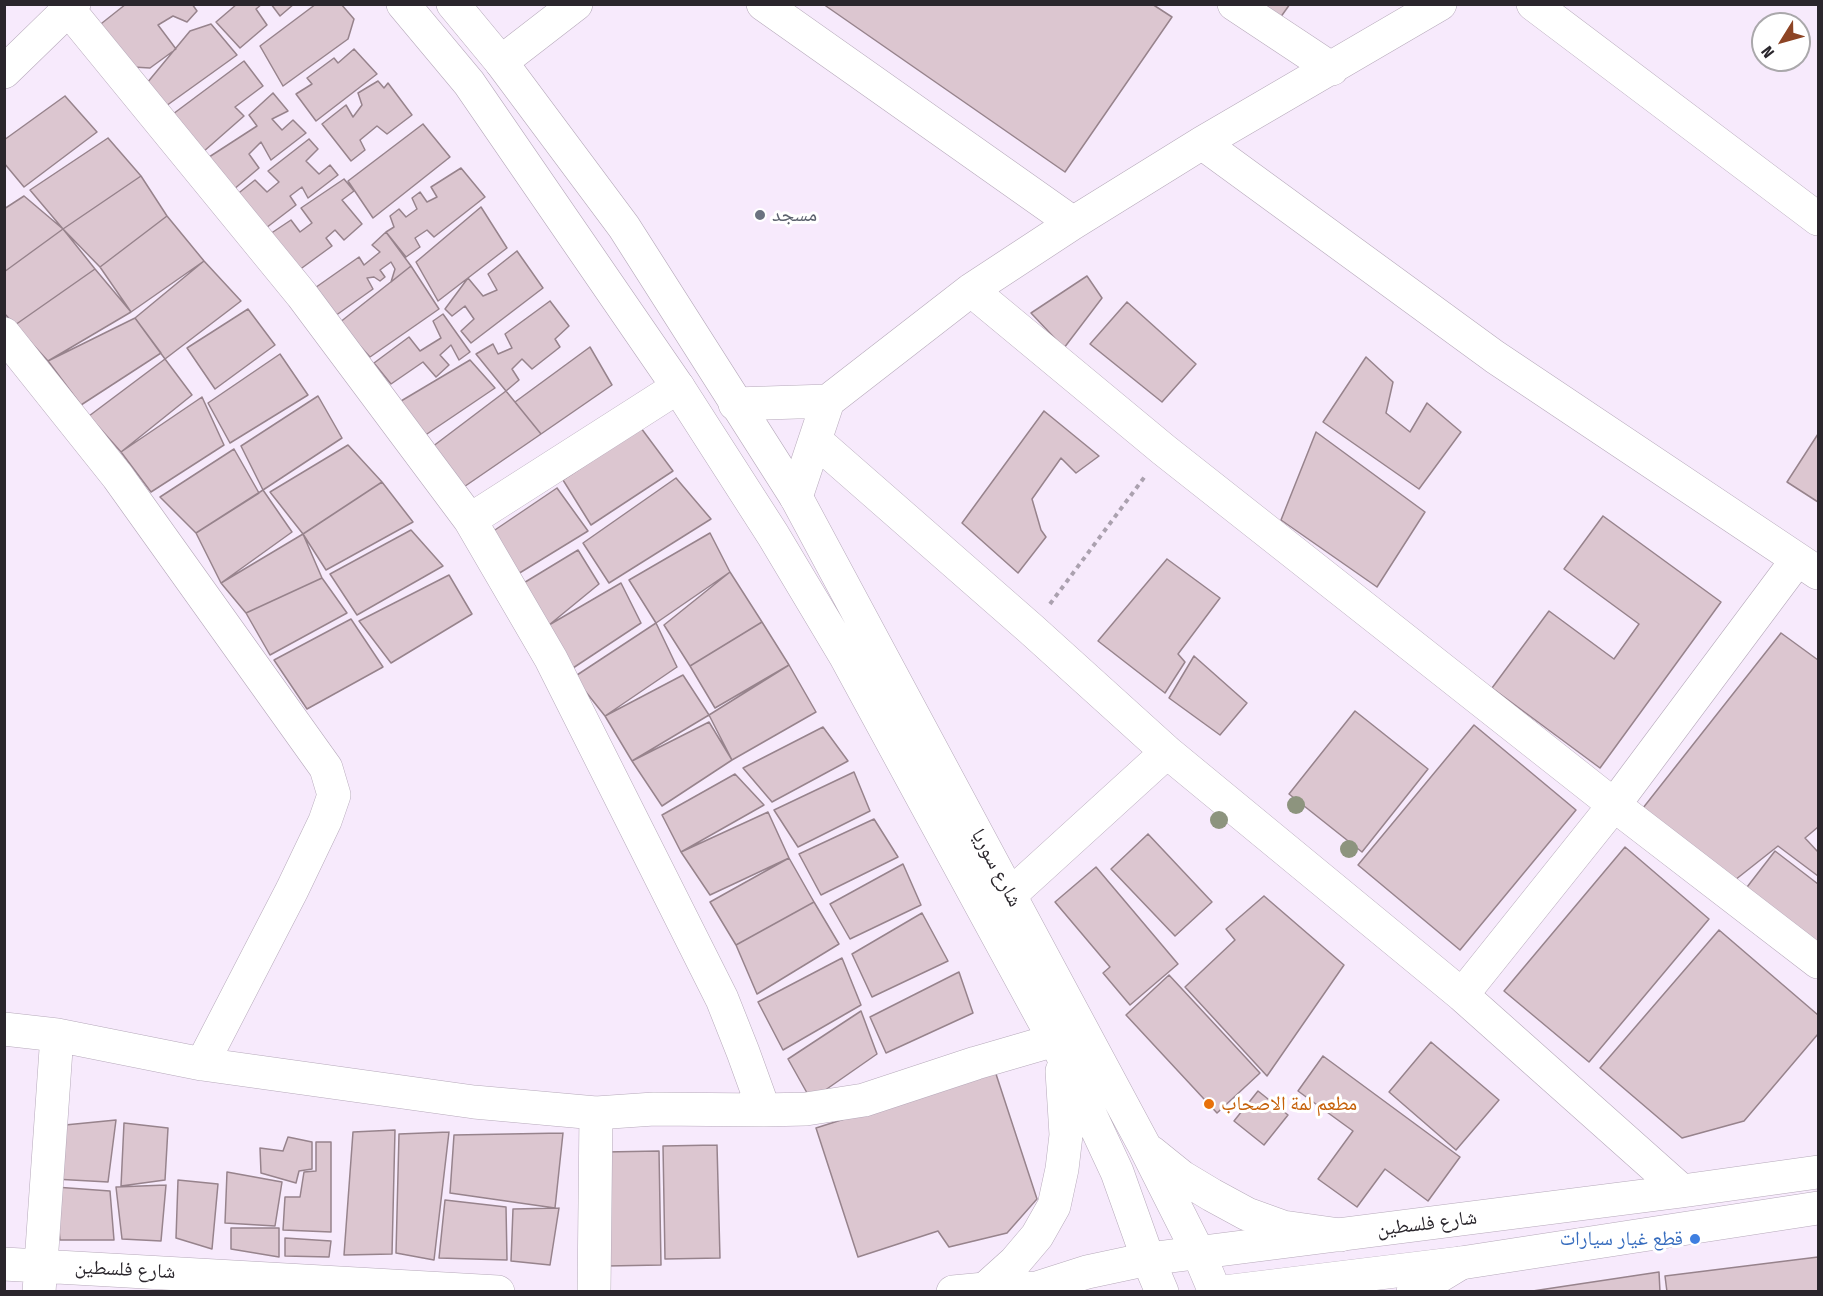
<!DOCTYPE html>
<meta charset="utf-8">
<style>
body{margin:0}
#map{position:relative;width:1823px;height:1296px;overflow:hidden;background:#f7eafc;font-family:"Fira Sans Condensed",sans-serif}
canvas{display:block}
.frame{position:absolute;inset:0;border:6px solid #2a262c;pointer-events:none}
.north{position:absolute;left:1751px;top:12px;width:60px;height:60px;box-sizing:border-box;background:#fff;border:2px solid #aaa8ab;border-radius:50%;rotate:233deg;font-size:16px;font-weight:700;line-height:24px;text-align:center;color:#2a262c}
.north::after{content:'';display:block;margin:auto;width:21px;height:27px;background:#8d4425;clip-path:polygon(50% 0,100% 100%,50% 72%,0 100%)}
</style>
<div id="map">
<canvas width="1823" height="1296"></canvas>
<div class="frame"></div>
<div class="north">N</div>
</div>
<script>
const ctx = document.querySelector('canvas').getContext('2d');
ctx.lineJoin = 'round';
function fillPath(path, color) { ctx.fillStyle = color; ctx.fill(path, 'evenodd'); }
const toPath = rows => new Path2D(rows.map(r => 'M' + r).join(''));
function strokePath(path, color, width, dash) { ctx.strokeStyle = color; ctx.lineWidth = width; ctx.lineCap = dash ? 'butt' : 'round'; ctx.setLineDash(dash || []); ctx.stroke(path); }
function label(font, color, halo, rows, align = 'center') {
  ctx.font = font + ' "Fira Sans Condensed","Noto Naskh Arabic",sans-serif'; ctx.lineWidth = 6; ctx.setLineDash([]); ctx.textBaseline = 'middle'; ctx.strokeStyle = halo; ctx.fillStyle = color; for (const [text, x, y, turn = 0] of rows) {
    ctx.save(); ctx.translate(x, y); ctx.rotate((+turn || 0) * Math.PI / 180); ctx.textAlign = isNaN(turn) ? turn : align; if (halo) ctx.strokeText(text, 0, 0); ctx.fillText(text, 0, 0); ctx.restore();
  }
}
const building = toPath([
 [126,4,192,4,197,11,187,22,173,16,158,25,176,49,150,68,133,67,97,27,126,4],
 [237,4,262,4,256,9,267,25,240,48,216,22,237,4],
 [271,4,294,4,280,16,271,4],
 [316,4,341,4,354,19,348,39,283,86,260,46,316,4],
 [823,4,1152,4,1172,17,1065,172,823,4],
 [1261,4,1290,4,1280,18,1261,4],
 [211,24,237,55,166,106,147,83,190,31,211,24],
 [354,49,377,74,316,121,296,94,312,84,307,78,334,58,338,63,354,49],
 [244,61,263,86,235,107,244,116,203,152,173,114,244,61],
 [378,81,384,88,388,83,412,115,387,134,377,126,360,140,365,150,351,161,322,124,346,105,353,117,362,105,358,93,378,81],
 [273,93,288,111,272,119,282,130,293,120,306,133,271,160,261,142,249,154,259,168,233,190,206,159,257,126,249,115,273,93],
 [65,96,97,132,24,187,4,163,4,140,65,96],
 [423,124,450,157,373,218,348,181,423,124],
 [108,138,141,176,63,229,30,190,108,138],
 [309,139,318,149,306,161,319,174,330,165,338,175,308,198,302,187,290,196,296,205,262,231,235,196,255,180,267,192,279,182,268,171,309,139],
 [461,168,485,197,434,237,427,230,415,238,420,247,406,257,386,232,394,227,390,216,399,209,406,217,417,209,412,198,420,192,427,202,437,197,431,187,461,168],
 [141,176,167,216,100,267,63,229,141,176],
 [344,179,354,191,342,200,362,224,344,240,335,230,326,238,332,246,295,273,267,236,291,220,300,232,312,223,301,208,344,179],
 [24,196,63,229,4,272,4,209,24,196],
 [481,207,507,248,438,301,416,262,481,207],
 [167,216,204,261,131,312,100,267,167,216],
 [63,229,95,269,15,325,4,313,4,272,63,229],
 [386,232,411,266,391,282,395,269,391,262,380,270,385,277,380,281,374,277,367,278,373,289,335,316,312,290,359,257,364,265,380,252,372,245,386,232],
 [517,251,543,288,471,343,461,331,474,319,465,306,452,316,445,309,468,278,483,296,497,290,488,274,517,251],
 [204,261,241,301,165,359,135,318,204,261],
 [411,266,439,309,370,357,339,323,411,266],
 [95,269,131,312,48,361,15,325,95,269],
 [1087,276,1102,298,1064,348,1031,313,1087,276],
 [550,301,569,326,555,339,560,347,532,369,522,359,512,369,519,380,506,391,476,354,493,344,498,354,512,348,505,334,550,301],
 [1127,302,1196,364,1162,402,1090,344,1127,302],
 [248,309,275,345,215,389,187,348,248,309],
 [443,314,470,352,459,360,451,345,440,355,449,365,436,377,423,362,391,384,374,363,409,337,420,351,441,338,433,321,443,314],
 [135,318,161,353,81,405,48,361,135,318],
 [590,347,612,385,541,434,515,402,590,347],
 [280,354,308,395,230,443,208,403,280,354],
 [1366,357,1393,382,1386,413,1410,432,1427,403,1461,432,1419,489,1323,422,1366,357],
 [165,359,192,395,121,452,89,416,165,359],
 [470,360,495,388,424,436,396,404,470,360],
 [506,391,541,434,458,491,432,447,506,391],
 [318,396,342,438,263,490,241,446,318,396],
 [202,397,224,445,151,492,121,452,202,397],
 [1044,411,1099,456,1076,473,1061,458,1032,499,1041,530,1046,537,1018,573,962,523,1044,411],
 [641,428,673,471,591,525,563,480,641,428],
 [1316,432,1425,512,1377,587,1281,520,1316,432],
 [1818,434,1818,502,1787,482,1818,434],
 [348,445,382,482,303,534,270,492,348,445],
 [234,449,259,493,196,533,160,497,234,449],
 [676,478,711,519,609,583,583,543,676,478],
 [382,482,413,522,326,570,303,534,382,482],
 [557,488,588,531,513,577,486,536,557,488],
 [263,490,292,532,221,583,196,533,263,490],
 [1603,516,1721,602,1600,768,1492,688,1549,611,1614,659,1639,624,1564,569,1603,516],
 [411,530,443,566,357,615,330,574,411,530],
 [710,533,730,572,656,623,629,580,710,533],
 [303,534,322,578,246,613,221,583,303,534],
 [578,550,599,584,549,625,522,584,578,550],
 [1167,559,1220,598,1178,654,1185,662,1165,693,1098,641,1167,559],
 [730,572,762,622,690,666,664,625,730,572],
 [449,575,472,614,391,663,359,621,449,575],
 [322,578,347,613,270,655,246,613,322,578],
 [621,583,641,623,570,670,549,625,621,583],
 [351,619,383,667,307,709,274,660,351,619],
 [762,622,789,665,715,708,690,666,762,622],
 [656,623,677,667,605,716,574,677,656,623],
 [1781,633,1818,660,1818,827,1805,838,1818,852,1818,876,1778,846,1735,880,1643,808,1781,633],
 [1194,656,1247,703,1220,735,1169,698,1194,656],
 [789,665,816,712,732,760,709,715,789,665],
 [683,675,709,715,632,761,605,716,683,675],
 [1355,711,1428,769,1362,852,1289,794,1355,711],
 [709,722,732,760,662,806,632,761,709,722],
 [1474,725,1576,810,1460,950,1358,865,1474,725],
 [823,727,848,761,772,802,743,768,823,727],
 [854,772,870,811,798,847,774,810,854,772],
 [735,774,764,805,681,852,662,815,735,774],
 [768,812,789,858,710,895,681,852,768,812],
 [874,819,898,857,821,895,799,854,874,819],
 [1148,834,1212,902,1175,936,1111,869,1148,834],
 [1625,847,1709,919,1589,1062,1504,991,1625,847],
 [1775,851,1818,884,1818,947,1744,891,1775,851],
 [789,858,814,902,736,945,710,902,789,858],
 [903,864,921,905,850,939,830,904,903,864],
 [1096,867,1178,964,1130,1005,1103,973,1110,967,1055,902,1096,867],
 [1264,896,1344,965,1267,1076,1185,987,1235,940,1226,929,1264,896],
 [814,902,839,944,757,994,736,945,814,902],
 [922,913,948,961,872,997,852,954,922,913],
 [1719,930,1818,1015,1818,1034,1744,1121,1682,1138,1600,1068,1719,930],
 [842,958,861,1005,783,1050,758,1002,842,958],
 [959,972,973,1013,886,1053,870,1017,959,972],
 [1169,975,1260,1073,1217,1113,1126,1015,1169,975],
 [861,1011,877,1054,811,1100,788,1059,861,1011],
 [1431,1042,1499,1100,1456,1150,1389,1092,1431,1042],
 [1323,1056,1460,1157,1428,1201,1385,1169,1357,1207,1318,1179,1353,1131,1298,1091,1323,1056],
 [995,1071,1037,1199,1007,1233,949,1247,938,1231,858,1257,816,1128,995,1071],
 [1258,1091,1288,1115,1264,1145,1234,1121,1258,1091],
 [116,1120,108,1182,54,1179,65,1125,116,1120],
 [124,1123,168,1128,165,1180,121,1186,124,1123],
 [395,1130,392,1254,344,1255,353,1132,395,1130],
 [449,1132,434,1260,396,1253,399,1134,449,1132],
 [563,1133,555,1208,450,1193,454,1135,563,1133],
 [288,1137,312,1142,312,1169,299,1171,296,1183,261,1173,260,1148,283,1151,288,1137],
 [316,1142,331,1142,331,1232,283,1230,285,1197,300,1197,304,1172,316,1171,316,1142],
 [717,1145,720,1258,665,1259,663,1146,717,1145],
 [659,1151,661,1265,607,1266,605,1152,659,1151],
 [227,1172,282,1182,275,1226,225,1223,227,1172],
 [178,1180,218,1184,212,1249,176,1238,178,1180],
 [166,1185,161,1241,122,1239,116,1187,166,1185],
 [55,1187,110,1191,114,1240,60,1240,55,1187],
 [445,1200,506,1207,507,1260,439,1258,445,1200],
 [559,1208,550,1265,511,1261,513,1209,559,1208],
 [231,1228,279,1228,279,1257,231,1249,231,1228],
 [285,1238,331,1241,329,1257,285,1256,285,1238],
 [1818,1257,1818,1292,1667,1292,1665,1276,1818,1257],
 [1659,1272,1660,1292,1526,1292,1659,1272]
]);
fillPath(building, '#dcc6d0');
strokePath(building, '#97838c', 1.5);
const minor = toPath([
 [64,4,302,295,470,520,551,659,722,999,743,1052,764,1110,654,1109,596,1113,474,1102,202,1064],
 [763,4,1073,223],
 [1234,4,1332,69],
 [1533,4,1818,219],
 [501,62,576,4],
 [4,72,74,4],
 [1202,143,1495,357,1818,573],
 [971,290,1164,450,1614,805,1818,962],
 [4,334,118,477,326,768,334,795,325,821,292,890,202,1064,57,1035,4,1029],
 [735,404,828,401],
 [815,440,1031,629,1167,752,1462,995,1682,1191],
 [796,497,828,401,971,290,1073,223,1202,143,1440,4],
 [470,520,678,387],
 [1010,895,1167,752],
 [1462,995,1614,805,1797,560],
 [764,1110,806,1109,864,1100,976,1063,1055,1040],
 [4,1264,498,1292],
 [1037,1288,1087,1272,1148,1259,1682,1191,1818,1172],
 [39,1292,57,1035],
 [594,1292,596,1113],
 [953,1292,985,1289,1037,1288,1053,1292],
 [1224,1292,1461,1263,1818,1208]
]);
const major = toPath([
 [403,4,469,83,678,387,773,535,846,657,1061,1052,1117,1172,1148,1259,1162,1292],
 [453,4,501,62,624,227,796,497,1145,1147,1199,1254,1215,1292],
 [1151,1152,1182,1177,1212,1195,1247,1214,1283,1227,1340,1235],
 [985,1289,1015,1262,1037,1236,1054,1206,1062,1169,1066,1135,1062,1071],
 [1413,1292,1461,1263]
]);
strokePath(minor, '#b6a9ba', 34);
strokePath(major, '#b6a9ba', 34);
strokePath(toPath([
 [1050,604,1146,475]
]), '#aba1af', 4, [4.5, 4.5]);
strokePath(minor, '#fff', 33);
strokePath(major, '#fff', 33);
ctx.fillStyle = '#8d947e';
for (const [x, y] of [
 [1296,805],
 [1219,820],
 [1349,849]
]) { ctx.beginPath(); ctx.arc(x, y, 9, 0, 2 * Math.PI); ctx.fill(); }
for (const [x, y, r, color] of [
 [760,215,6,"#6b7280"],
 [1209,1104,6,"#e8710a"],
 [1695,1239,6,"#3f7fe0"]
]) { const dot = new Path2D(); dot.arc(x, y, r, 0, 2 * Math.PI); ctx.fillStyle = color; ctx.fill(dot); strokePath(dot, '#fff', 2); }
label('20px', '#5b616d', '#fff', [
 ["مسجد",772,215]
], 'left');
label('20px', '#2a262c', '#fff', [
 ["شارع سوريا",996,868,62],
 ["شارع فلسطين",1427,1224,-7],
 ["شارع فلسطين",125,1270,3]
]);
label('20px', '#c56008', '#fff', [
 ["مطعم لمة الاصحاب",1221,1104]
], 'left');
label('20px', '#366cbe', '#fff', [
 ["قطع غيار سيارات",1683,1239]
], 'right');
</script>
